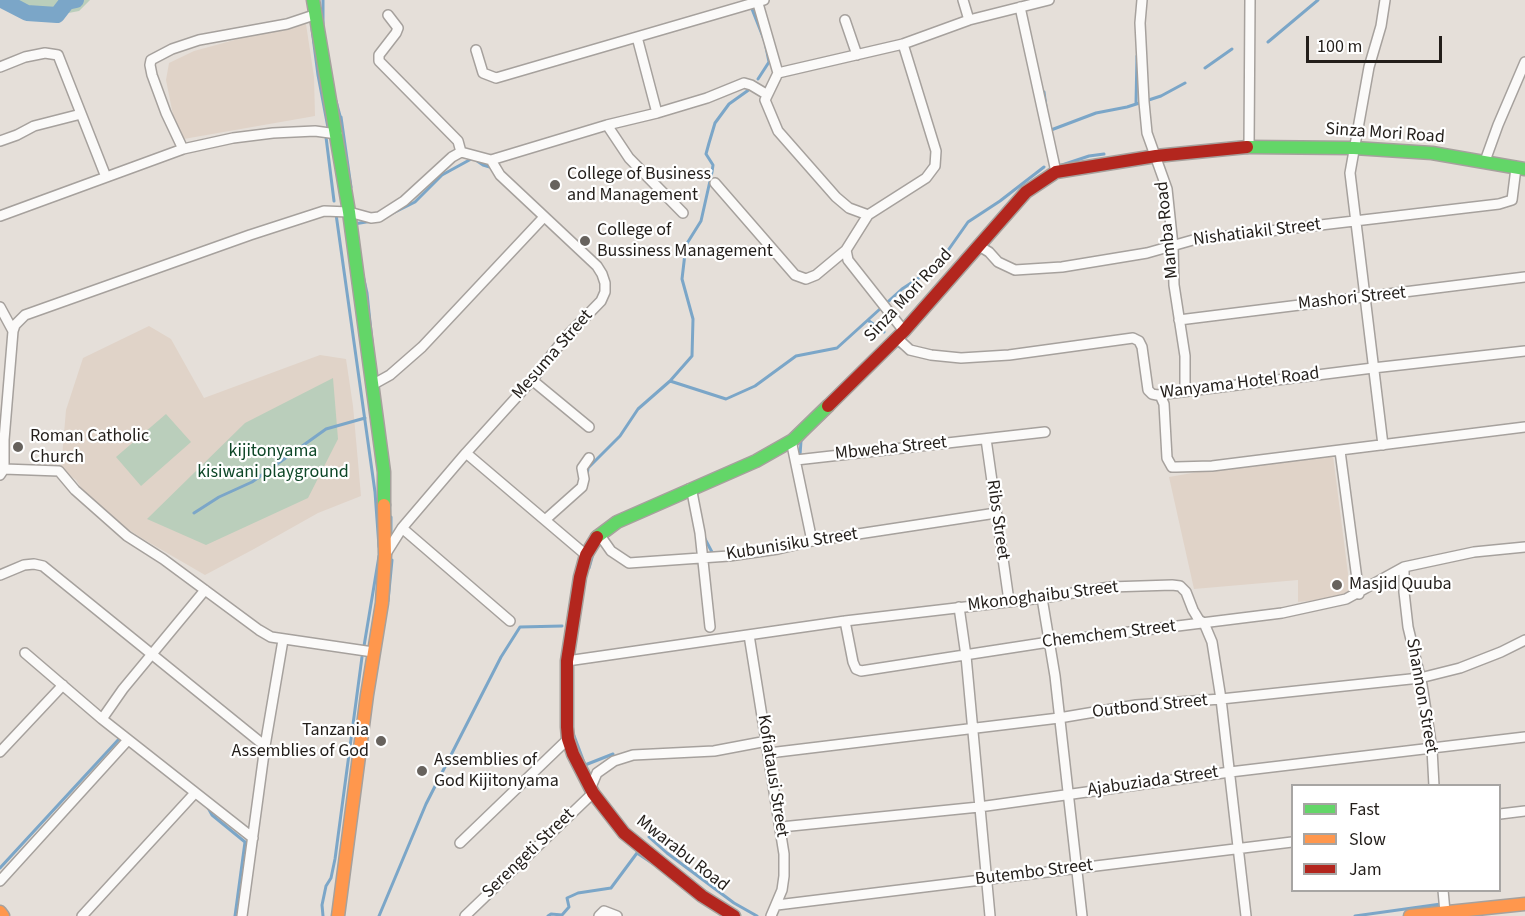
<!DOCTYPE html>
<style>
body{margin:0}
#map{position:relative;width:1525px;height:916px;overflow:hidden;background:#e5dfd9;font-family:"Source Sans 3",sans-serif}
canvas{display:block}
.legend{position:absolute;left:1291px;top:784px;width:210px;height:108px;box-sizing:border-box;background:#fff;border:2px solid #a7a5a3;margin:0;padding:8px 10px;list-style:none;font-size:18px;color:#231e1a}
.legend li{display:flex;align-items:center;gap:12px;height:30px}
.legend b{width:30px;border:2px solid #a7a5a3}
.scale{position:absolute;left:1306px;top:36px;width:136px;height:27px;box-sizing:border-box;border:3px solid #231e1a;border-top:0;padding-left:8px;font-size:18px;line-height:21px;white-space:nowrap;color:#231e1a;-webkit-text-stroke:4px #fff;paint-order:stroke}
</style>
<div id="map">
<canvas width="1525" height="916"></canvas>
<ul class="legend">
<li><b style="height:8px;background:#63d668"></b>Fast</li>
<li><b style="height:8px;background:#ff974d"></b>Slow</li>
<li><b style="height:8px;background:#b3261e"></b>Jam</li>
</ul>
<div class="scale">100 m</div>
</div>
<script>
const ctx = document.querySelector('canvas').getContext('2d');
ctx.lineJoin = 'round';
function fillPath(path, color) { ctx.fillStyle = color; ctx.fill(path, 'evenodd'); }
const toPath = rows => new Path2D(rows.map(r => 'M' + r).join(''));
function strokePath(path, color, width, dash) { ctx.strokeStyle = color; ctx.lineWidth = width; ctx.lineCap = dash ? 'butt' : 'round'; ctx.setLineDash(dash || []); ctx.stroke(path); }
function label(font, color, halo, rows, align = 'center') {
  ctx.font = font + ' "Source Sans 3",sans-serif'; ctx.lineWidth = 4.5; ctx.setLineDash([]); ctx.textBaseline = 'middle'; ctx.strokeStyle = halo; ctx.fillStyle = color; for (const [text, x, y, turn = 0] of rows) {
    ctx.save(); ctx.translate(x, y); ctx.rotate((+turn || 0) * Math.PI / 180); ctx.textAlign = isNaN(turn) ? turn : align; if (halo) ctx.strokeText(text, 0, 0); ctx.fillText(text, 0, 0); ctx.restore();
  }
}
fillPath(toPath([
 [306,24,314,77,315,116,178,140,166,80,169,63,194,51,275,29],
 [149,326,171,339,204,398,320,355,346,359,353,406,361,496,318,513,254,549,205,575,143,539,93,506,76,480,61,469,66,410,83,358],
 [1326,454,1333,456,1351,597,1298,602,1298,580,1194,589,1169,477,1233,466]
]), '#e0d3c8');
fillPath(toPath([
 [0,0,90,0,79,11,53,16,18,10],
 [333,378,338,439,308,498,206,545,147,519,245,423],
 [166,414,191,442,141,486,116,457]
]), '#bacebb');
strokePath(toPath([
 [752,9,765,42,769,62,758,79],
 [323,24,323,0],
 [312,29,318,75,329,133,326,137,334,201],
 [1268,42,1318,0],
 [1205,68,1232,49],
 [1044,92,1046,107],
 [336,101,340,116],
 [1136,103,1137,56],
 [341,117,351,187],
 [1050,128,1051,130,1096,113,1127,107,1161,96,1185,83],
 [1058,163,1059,166,1089,156,1104,154],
 [336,214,375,492,379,547],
 [389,215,415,202,442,175,473,158,483,165,493,168],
 [354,224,372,221],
 [363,275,367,293,373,351],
 [869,321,884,332],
 [898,346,905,350],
 [670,381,692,356,693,319,682,279,686,245,701,221,712,172,713,165,706,154,709,143,715,123,729,104,750,89],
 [800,455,801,441,806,435],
 [587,476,588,468,620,436,638,409,670,381,726,399,755,386,796,356,837,348,902,289,937,266,968,222,1000,201,1044,167],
 [194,513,219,497,252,482,326,429,365,418],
 [391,517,391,536],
 [704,537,713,554],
 [589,568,593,554],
 [388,601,392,560],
 [364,646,379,556],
 [573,733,585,765,613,754],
 [207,806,212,815,245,842,235,916],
 [649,837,667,853,734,903,757,916],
 [0,868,119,739,123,738],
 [323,916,322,905,326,886,331,878,335,859,362,657],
 [379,916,426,804,501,657,520,627,562,626],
 [548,916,551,914,562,915,569,907,567,898,578,893,611,888,637,853,655,865],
 [1355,916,1441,904]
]), '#7ba6c8', 3);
strokePath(toPath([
 [2,0,27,13,57,15,67,2,76,0]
]), '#7ba6c8', 16);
const street = toPath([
 [757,0,778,73],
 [963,0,969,20],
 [1142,0,1140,23,1144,102,1147,133,1167,189,1173,246,1174,285,1185,356,1185,391],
 [1020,7,1056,172],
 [388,15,398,28,396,33,379,55,379,61,458,141,461,152],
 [845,20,857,55],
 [637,37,657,113],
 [476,50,483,73,496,78,764,0],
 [0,67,25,57,45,53,58,55,106,177],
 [778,73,903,44,969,20,1049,0],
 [778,73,765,100,778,131,836,197,849,208,868,215],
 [607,125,629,158,683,213],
 [0,141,17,135,34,126,81,114],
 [1249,147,1250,0],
 [183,149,166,113,152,75,150,65,151,60,172,49,199,40,287,24,314,15],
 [1485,161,1498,125,1525,62],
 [715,183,795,275,806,279,816,275,846,250,868,215,926,178,935,166,936,151,903,44],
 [0,216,183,149,233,138,273,133,315,131,337,134],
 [979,246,989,252,998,262,1015,270,1062,267,1147,253,1193,240,1499,204,1512,200,1516,168],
 [846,250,848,260,904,331],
 [0,307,13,331],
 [1179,320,1525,277],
 [897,338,910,350,931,355,961,358,1009,355,1133,338,1139,341,1142,347,1148,390,1152,394,1157,395,1373,368,1525,351],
 [532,380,589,427],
 [372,385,390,375,422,347,544,217],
 [1160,395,1164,404,1167,458,1172,467,1176,467,1212,466,1525,427],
 [986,439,1009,601],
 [793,440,792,445,812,541],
 [1383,445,1350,173,1369,67,1381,26,1385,0],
 [1340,451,1359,594],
 [466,453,586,555],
 [796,460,1045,432],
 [4,469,59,471,75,490,127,536,163,559,259,630,271,637,373,652],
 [0,475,4,469,4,440,13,331,15,325,25,315,250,235,324,211,349,212,371,218,379,217,404,201,452,157,461,152,491,160,607,125,657,113,707,98,744,83,751,85,766,94],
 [689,489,692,492,700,533,710,627],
 [545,520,582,487,584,479,582,468,589,458],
 [402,528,510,621],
 [599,534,611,551,629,563,729,556,778,549,812,541,996,513],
 [385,555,402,528,466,453,532,380,564,339,601,301,605,292,605,283,602,274,597,266,500,175,491,160],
 [1404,567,1404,592,1408,627,1422,685,1432,749,1434,786],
 [0,575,24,565,34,564,43,566,265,746],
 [1042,598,1055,676,1082,916],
 [959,607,966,656,990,916],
 [845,621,853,662,856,669,861,671,1049,642,1282,613,1346,599,1404,567,1474,552,1525,547],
 [749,635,784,854,784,876,782,890,771,916],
 [25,653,102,719,253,838],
 [567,661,845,621,1042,598,1110,587,1172,585,1180,586,1186,592,1193,610,1199,620,1204,623,1212,642,1221,699,1246,916],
 [102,719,123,689,205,590],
 [0,752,63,685],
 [769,753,1059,718,1136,705,1221,699,1420,678,1460,668,1501,652,1525,640],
 [591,787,597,773,614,761,633,755,714,751,767,741],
 [1500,814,1525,811],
 [781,827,979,807,1230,772,1525,737],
 [460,843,568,739],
 [0,881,128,740],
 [1443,890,1445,912],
 [777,905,1292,842],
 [82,916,194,794],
 [242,916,265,746,283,640],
 [465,916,593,793],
 [599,916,604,911,617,916]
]);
const fast = toPath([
 [313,0,349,212,384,472,384,505],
 [1247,147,1354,148,1432,153,1525,169],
 [597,537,617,522,756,461,793,440,828,406]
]);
const slow = toPath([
 [0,912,3,916],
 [338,916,367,695,382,603,385,555,384,505],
 [1410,916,1525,904]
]);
const jam = toPath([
 [828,406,904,331,1026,192,1056,172,1156,156,1247,147],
 [597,537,586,555,580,577,567,661,567,727,568,739,573,754,593,793,624,833,702,896,734,916]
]);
strokePath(street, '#a6a19d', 12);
strokePath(fast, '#a6a19d', 15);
strokePath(slow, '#a6a19d', 15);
strokePath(jam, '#a6a19d', 15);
strokePath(street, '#fbfaf9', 9);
strokePath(fast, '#63d668', 12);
strokePath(slow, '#ff974d', 12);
strokePath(jam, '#b3261e', 12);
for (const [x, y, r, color] of [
 [555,185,6,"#67625d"],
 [585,241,6,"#67625d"],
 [18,447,6,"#67625d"],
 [1337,585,6,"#67625d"],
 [381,741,6,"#67625d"],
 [422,771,6,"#67625d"]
]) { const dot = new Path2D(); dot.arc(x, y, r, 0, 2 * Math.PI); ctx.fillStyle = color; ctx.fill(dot); strokePath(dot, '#fff', 2); }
label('18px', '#231e1a', '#fff', [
 ["Sinza Mori Road",1385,134,4],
 ["Mamba Road",1168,230,-96],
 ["Nishatiakil Street",1257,233,-7],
 ["Sinza Mori Road",909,296,-47],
 ["Mashori Street",1352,299,-6],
 ["Mesuma Street",553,355,-49],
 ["Wanyama Hotel Road",1240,384,-7],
 ["Mbweha Street",891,449,-6],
 ["Ribs Street",997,520,82],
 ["Kubunisiku Street",792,545,-9],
 ["Mkonoghaibu Street",1043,597,-7],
 ["Chemchem Street",1109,635,-7],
 ["Shannon Street",1421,696,80],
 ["Outbond Street",1150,707,-6],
 ["Kofiatausi Street",772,776,81],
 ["Ajabuziada Street",1153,782,-8],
 ["Serengeti Street",529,854,-44],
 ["Mwarabu Road",682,854,38],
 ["Butembo Street",1034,873,-7]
]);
label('18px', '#231e1a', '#fff', [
 ["College of Business",567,175],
 ["and Management",567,196],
 ["College of",597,231],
 ["Bussiness Management",597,252],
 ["Roman Catholic",30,437],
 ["Church",30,458],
 ["Masjid Quuba",1349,585],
 ["Tanzania",369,731,"right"],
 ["Assemblies of God",369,752,"right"],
 ["Assemblies of",434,761],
 ["God Kijitonyama",434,782]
], 'left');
label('18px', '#0d4627', '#fff', [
 ["kijitonyama",273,452],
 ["kisiwani playground",273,473]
]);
</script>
